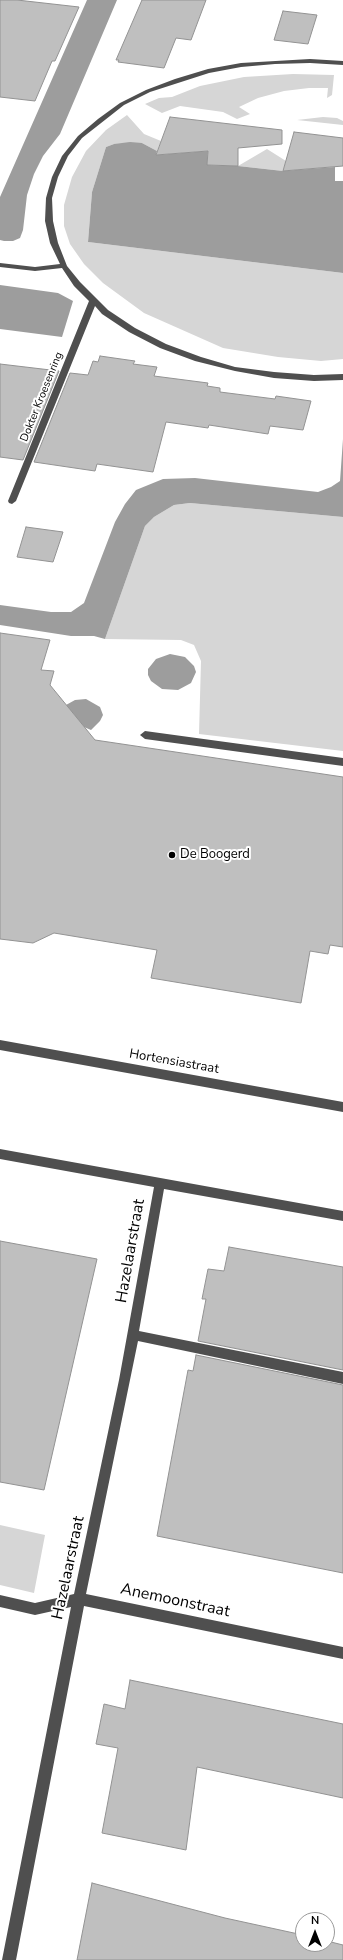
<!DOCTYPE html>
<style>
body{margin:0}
#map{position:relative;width:343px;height:1960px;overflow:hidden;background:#fff;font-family:"Nunito Sans",sans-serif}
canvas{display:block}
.north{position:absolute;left:295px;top:1912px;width:40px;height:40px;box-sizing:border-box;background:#fff;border:1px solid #999;border-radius:50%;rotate:0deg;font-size:11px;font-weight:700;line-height:16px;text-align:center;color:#000}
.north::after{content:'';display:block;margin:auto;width:14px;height:18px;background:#000;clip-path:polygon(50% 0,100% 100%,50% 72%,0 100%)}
</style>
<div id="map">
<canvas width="343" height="1960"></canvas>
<div class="north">N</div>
</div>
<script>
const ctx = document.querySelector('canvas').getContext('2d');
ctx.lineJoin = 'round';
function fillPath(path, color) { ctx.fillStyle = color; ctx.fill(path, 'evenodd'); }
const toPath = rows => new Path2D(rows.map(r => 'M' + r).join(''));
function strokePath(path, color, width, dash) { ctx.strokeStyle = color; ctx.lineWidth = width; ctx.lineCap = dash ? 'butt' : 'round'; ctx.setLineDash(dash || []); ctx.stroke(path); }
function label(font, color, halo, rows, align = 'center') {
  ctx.font = font + ' "Nunito Sans",sans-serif'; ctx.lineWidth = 4; ctx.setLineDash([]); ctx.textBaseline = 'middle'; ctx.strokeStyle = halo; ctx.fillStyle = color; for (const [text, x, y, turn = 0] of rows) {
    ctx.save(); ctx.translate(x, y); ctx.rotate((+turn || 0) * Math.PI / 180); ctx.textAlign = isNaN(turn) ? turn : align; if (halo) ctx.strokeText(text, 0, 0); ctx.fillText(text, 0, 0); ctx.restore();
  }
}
fillPath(toPath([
 [293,74,334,75,332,95,327,98,328,88,309,88,284,91,258,98,239,107,250,114,237,119,223,112,180,106,162,113,145,104,159,98,172,97,200,86,244,77],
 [127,115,144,134,161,141,157,151,142,143,114,144,106,147,92,192,88,242,343,273,343,359,321,361,278,357,223,348,144,313,103,283,84,264,70,244,64,226,64,205,72,177,86,151,106,130],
 [323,117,337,118,343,121,343,125,297,120],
 [267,149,286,161,283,171,238,166],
 [190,503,343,517,343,751,199,734,201,661,194,645,181,640,105,639,145,526,154,517,174,505],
 [0,1525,45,1535,34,1593,0,1585]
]), '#d6d6d6');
fillPath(toPath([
 [87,0,117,0,60,134,43,156,34,174,27,195,23,230,20,238,13,241,4,241,0,240,0,197],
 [130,142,142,143,157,151,156,155,208,151,207,165,238,166,283,171,335,167,335,181,343,181,343,273,88,242,92,192,106,147,114,144],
 [0,285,58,293,73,301,62,337,0,329],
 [343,439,343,517,190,503,174,505,154,517,145,526,105,639,94,636,71,636,0,625,0,605,51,612,71,612,84,603,115,522,125,504,136,490,163,479,195,478,318,492,331,487,340,481],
 [170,654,185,657,194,666,196,672,191,683,178,690,162,689,151,681,148,675,148,669,156,659],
 [86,699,100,707,103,715,100,721,91,730,84,727,66,705,75,700]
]), '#9d9d9d');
const building = toPath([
 [0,0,17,0,79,7,55,61,52,61,35,101,0,97,0,0],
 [142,0,206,0,191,40,176,38,164,68,118,62,119,60,116,60,142,0],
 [283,11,317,15,308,44,274,40,283,11],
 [170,117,282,130,282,144,238,148,238,166,207,165,208,151,156,155,170,117],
 [294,132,343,138,343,166,283,171,294,132],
 [100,356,135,361,133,364,157,367,154,376,208,383,207,386,220,388,220,392,275,399,276,396,311,401,303,430,270,426,268,434,209,425,208,428,166,422,153,472,97,464,95,471,34,462,70,373,88,375,93,361,98,362,100,356],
 [0,364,59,371,23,460,0,457,0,364],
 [26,527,63,532,53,562,17,557,26,527],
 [0,633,50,640,41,670,54,671,50,685,95,740,343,777,343,947,330,945,328,954,310,951,301,1003,151,978,157,950,54,933,33,943,0,939,0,633],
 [0,1241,97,1259,44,1490,0,1482,0,1241],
 [229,1247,343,1267,343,1370,198,1341,206,1299,202,1299,208,1269,224,1271,229,1247],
 [196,1355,343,1385,343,1573,157,1536,188,1370,193,1371,196,1355],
 [130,1680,343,1724,343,1798,197,1767,186,1850,102,1833,118,1748,96,1744,104,1704,125,1709,130,1680],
 [92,1883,225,1918,303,1935,303,1944,327,1944,327,1941,343,1945,343,1960,77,1960,92,1883]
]);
fillPath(building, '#bfbfbf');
strokePath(building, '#939393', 1);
fillPath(toPath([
 [310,59,343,61,343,65,310,63,275,64,241,67,209,73,150,92,124,105,82,138,68,156,58,177,52,198,53,221,58,243,67,266,80,282,108,310,135,328,166,344,201,357,235,367,274,372,314,375,343,374,343,380,314,381,274,378,235,371,195,361,160,348,129,332,102,314,95,306,16,501,12,504,9,503,8,501,89,301,74,286,62,268,35,271,0,267,0,263,35,267,60,264,50,243,45,221,46,198,52,177,62,156,78,136,98,119,120,103,146,90,175,79,208,69,241,63,310,59],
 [145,731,343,758,343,766,145,739,140,735,145,731],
 [0,1040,343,1102,343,1112,0,1050,0,1040],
 [0,1149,343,1211,343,1221,164,1189,139,1331,343,1372,343,1384,138,1341,86,1594,343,1647,343,1659,84,1606,16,1960,2,1960,71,1607,35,1615,0,1607,0,1595,35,1603,74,1594,119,1380,154,1187,0,1159,0,1149]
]), '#4f4f4f');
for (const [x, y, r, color] of [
 [172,855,4,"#000"]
]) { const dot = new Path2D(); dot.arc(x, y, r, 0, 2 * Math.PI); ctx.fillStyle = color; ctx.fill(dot); strokePath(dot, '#fff', 1.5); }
label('11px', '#000', '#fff', [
 ["Dokter Kroesenring",42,397,-68]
]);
label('13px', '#000', '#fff', [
 ["De Boogerd",180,855]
], 'left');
label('13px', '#000', '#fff', [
 ["Hortensiastraat",174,1062,10]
]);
label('16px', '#000', '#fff', [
 ["Hazelaarstraat",131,1251,-80],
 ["Hazelaarstraat",69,1568,-78],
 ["Anemoonstraat",175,1601,12]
]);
</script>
